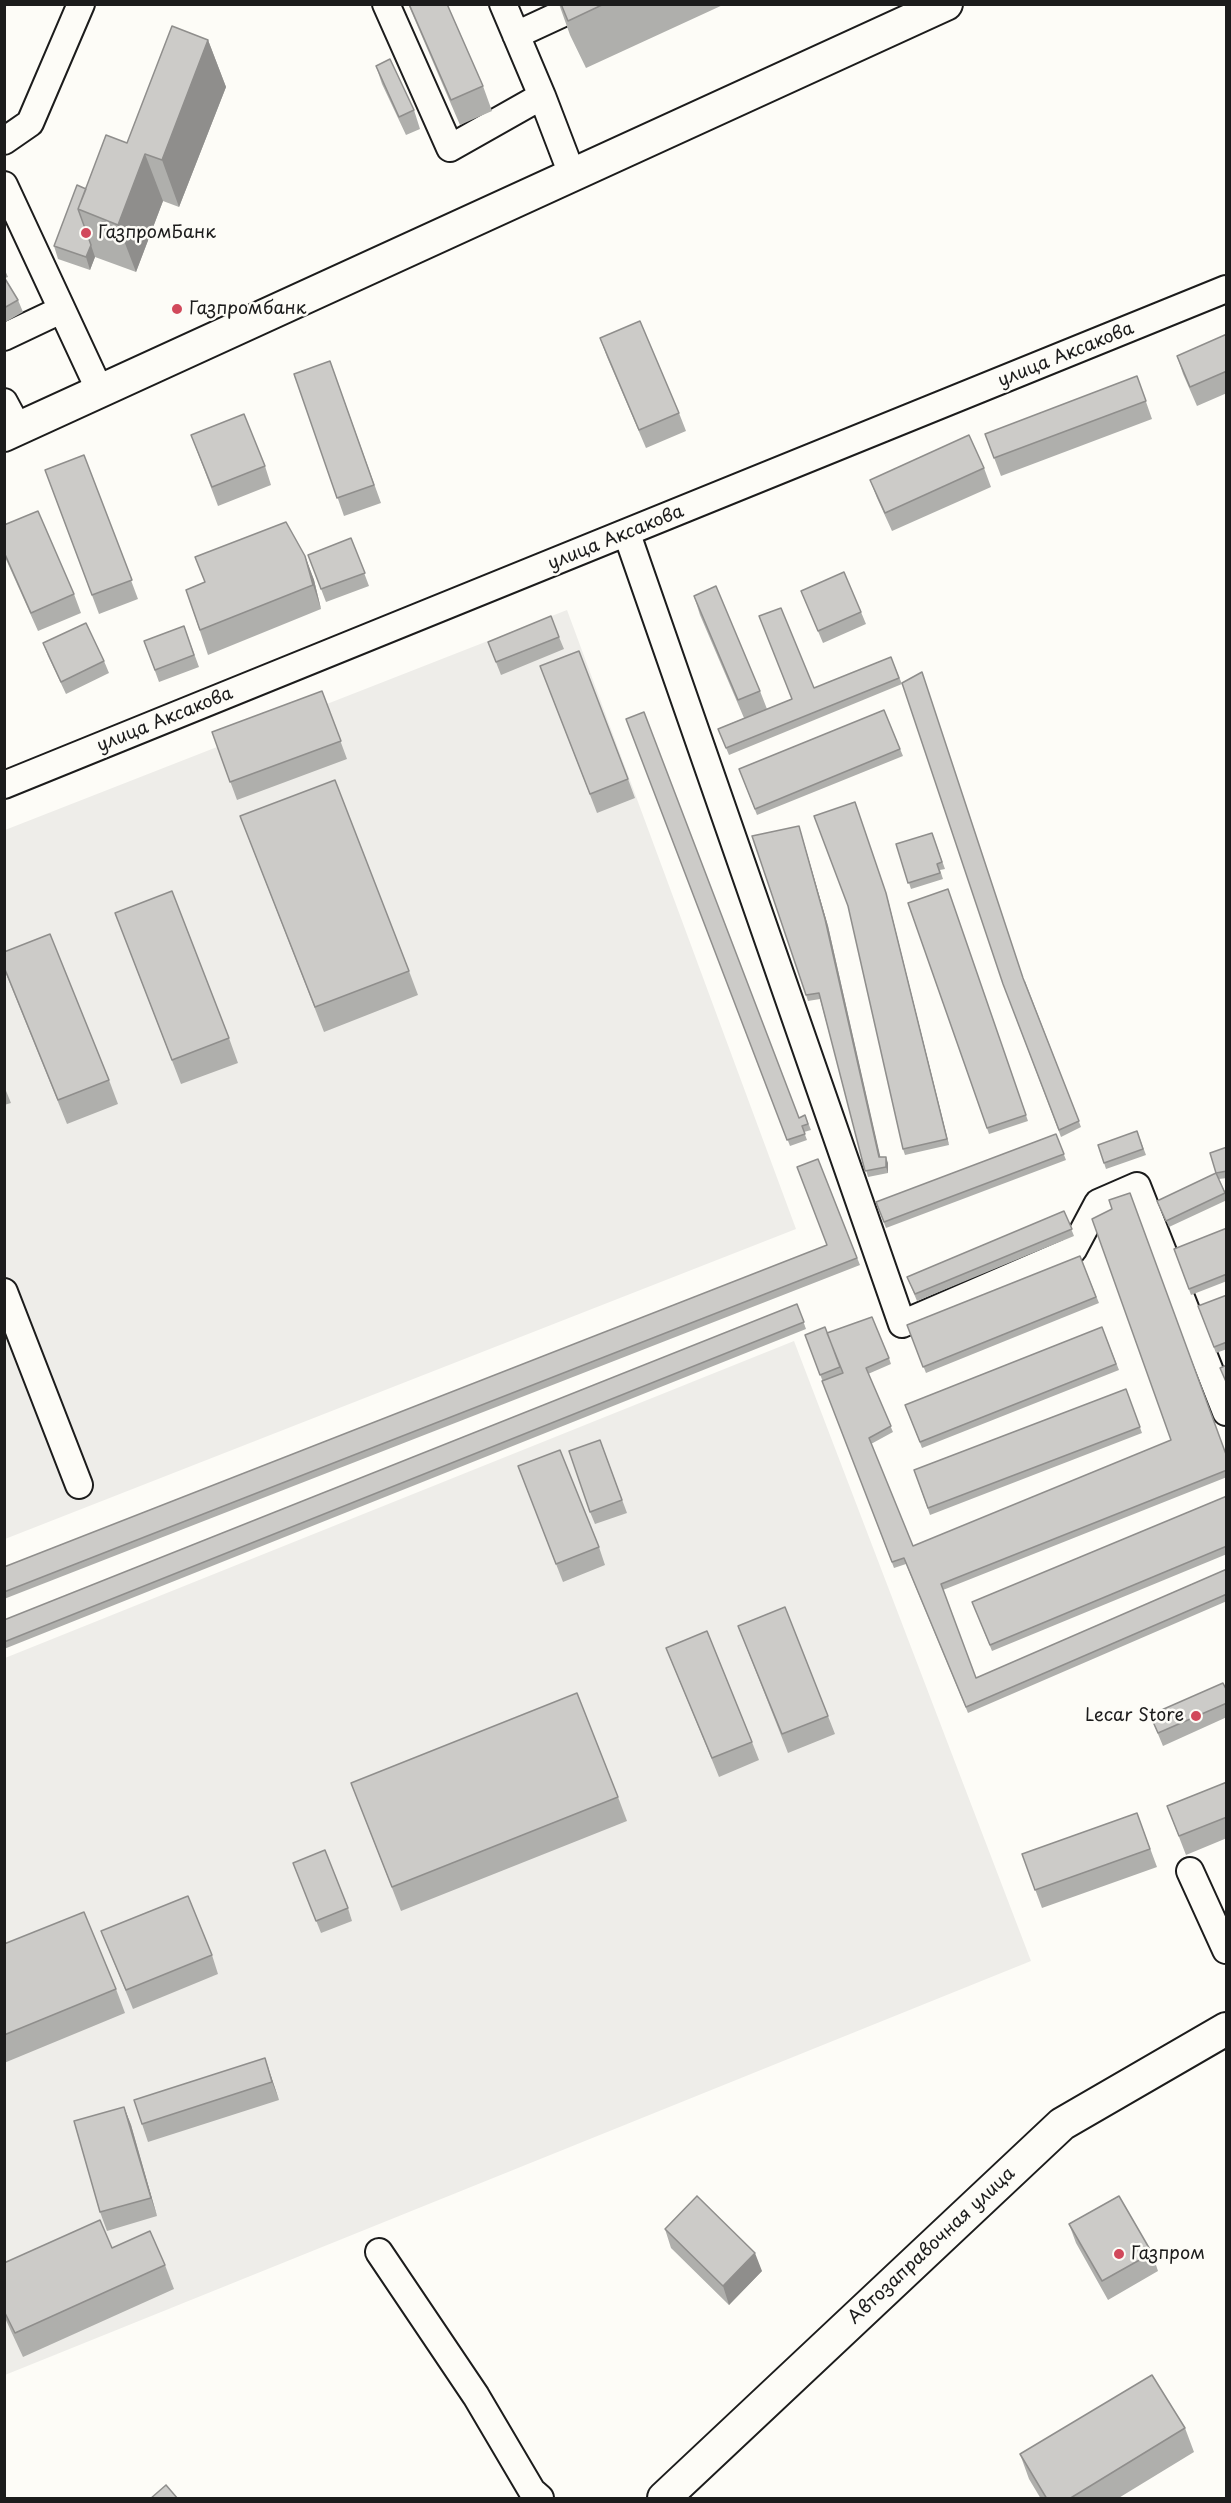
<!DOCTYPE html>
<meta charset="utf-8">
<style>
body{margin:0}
#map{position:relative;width:1231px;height:2503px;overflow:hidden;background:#fdfcf7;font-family:"Playpen Sans",sans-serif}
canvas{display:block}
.frame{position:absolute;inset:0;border:6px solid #1c1c1c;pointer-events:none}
</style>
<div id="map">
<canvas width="1231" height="2503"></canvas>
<div class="frame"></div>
</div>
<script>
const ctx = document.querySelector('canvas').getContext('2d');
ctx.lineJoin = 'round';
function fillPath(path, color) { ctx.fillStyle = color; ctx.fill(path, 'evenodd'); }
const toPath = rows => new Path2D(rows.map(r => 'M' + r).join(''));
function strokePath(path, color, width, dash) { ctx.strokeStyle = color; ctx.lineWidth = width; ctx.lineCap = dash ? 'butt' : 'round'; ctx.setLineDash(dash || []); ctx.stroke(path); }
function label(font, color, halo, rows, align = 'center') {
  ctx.font = font + ' "Playpen Sans",sans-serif'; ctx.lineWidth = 5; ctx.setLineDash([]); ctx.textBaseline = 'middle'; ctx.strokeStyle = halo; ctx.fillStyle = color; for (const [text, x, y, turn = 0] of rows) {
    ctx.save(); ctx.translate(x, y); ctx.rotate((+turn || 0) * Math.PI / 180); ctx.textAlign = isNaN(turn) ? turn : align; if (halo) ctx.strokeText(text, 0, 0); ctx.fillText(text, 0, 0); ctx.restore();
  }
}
fillPath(toPath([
 [567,610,796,1229,5,1539,5,830],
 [794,1341,1031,1961,5,2375,5,1658]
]), '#eeede9');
const minor = toPath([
 [386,4,450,148,542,96],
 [503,4,542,96,573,177],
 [516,35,583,4],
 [4,141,30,123,81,4],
 [4,185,99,389],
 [4,337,61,310],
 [4,402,18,428],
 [627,534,902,1324,1073,1250,1098,1203,1137,1186,1226,1412],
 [4,785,1226,289],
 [4,1292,79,1485],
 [1190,1871,1226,1950],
 [379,2252,476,2396,532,2491,540,2498]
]);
const major = toPath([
 [4,435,946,4],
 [664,2498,1062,2124,1226,2029]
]);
strokePath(minor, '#1c1c1c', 30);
strokePath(major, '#1c1c1c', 36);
strokePath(minor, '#fdfcf7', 26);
strokePath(major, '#fdfcf7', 32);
fillPath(toPath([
 [408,4,447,4,483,86,492,111,460,125],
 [559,4,725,4,586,68,570,35],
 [208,40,226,87,179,207,163,201,136,272,95,257,90,270,58,259,54,246,86,189,127,143],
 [376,66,414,110,420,129,406,135,382,84],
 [4,268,8,277,5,278,18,300,23,312,4,323],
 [1227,334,1227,393,1197,406,1183,374,1177,356],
 [600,338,679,413,686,431,646,448,607,357],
 [330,361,381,503,344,516,294,374],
 [1137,376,1152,419,1001,476,985,434],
 [191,435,265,466,271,485,218,506],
 [84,455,138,599,99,614,45,470],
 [984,468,991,487,892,531,877,498,870,480],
 [4,525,74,594,81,613,38,631,4,555],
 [351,538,369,586,326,602,308,555],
 [305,556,314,580,321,609,208,655,186,590],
 [801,591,861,612,866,624,823,643],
 [694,596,760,691,767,709,792,699,814,688,891,657,902,684,729,755,718,729,744,718,700,615],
 [184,626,199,667,159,682,144,641],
 [559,637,564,649,501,675,488,642],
 [43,643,104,661,109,673,66,694,48,656],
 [540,666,628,779,635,798,597,813],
 [322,691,347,759,237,800,212,732],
 [884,710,903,756,757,815,739,769],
 [626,719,799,1118,805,1115,811,1130,804,1132,807,1140,790,1146],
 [240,816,409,971,418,995,324,1032],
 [799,826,828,926,880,1157,888,1163,888,1173,868,1177,820,999,808,1001,752,836],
 [932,833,945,869,940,870,943,879,911,889,896,844],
 [948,889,1028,1121,989,1134,908,903],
 [888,900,949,1145,905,1155,903,1149],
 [115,913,229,1038,238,1063,181,1084],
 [4,952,109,1080,118,1104,67,1124,4,969],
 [1025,981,1081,1127,1061,1137,1003,984],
 [4,1086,11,1103,4,1105],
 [1137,1131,1146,1155,1106,1169,1104,1163],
 [1056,1134,1066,1160,886,1228,876,1202],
 [1227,1147,1227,1178,1219,1179,1227,1196,1227,1200,1169,1227,1157,1201,1216,1173],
 [818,1159,860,1265,4,1599,4,1567,827,1245],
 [1064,1211,1074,1236,917,1301,907,1277],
 [1227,1228,1227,1281,1191,1295,1174,1249],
 [1080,1256,1099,1303,926,1373,907,1325],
 [1227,1295,1227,1349,1216,1353,1198,1306],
 [797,1304,806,1329,4,1649,4,1620],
 [1102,1327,1119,1370,922,1448,905,1405],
 [827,1333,889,1358,891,1364,868,1374,893,1432,871,1444,913,1546,1227,1457,1227,1477,943,1590,976,1678,1227,1569,1227,1601,968,1713,906,1564,894,1568,805,1335],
 [1126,1389,1142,1433,930,1515,914,1470],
 [600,1440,627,1513,595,1524,590,1512],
 [518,1466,599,1547,605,1565,563,1582],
 [1227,1496,1227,1554,992,1651,972,1602],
 [738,1626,828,1716,835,1734,788,1753],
 [666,1648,752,1742,759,1760,719,1777],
 [1227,1691,1227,1717,1163,1746,1150,1715],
 [1227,1782,1227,1838,1186,1855,1167,1806],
 [351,1783,618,1797,627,1821,401,1911],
 [1137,1813,1157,1867,1042,1908,1022,1854],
 [298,1875,348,1908,352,1921,321,1933],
 [101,1931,212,1955,218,1974,133,2009],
 [4,1944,116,1989,125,2013,4,2063],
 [271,2076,279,2100,148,2142,142,2124],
 [124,2107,131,2125,157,2216,107,2231,100,2212],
 [1069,2224,1152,2253,1158,2271,1108,2300,1076,2243],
 [665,2229,762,2271,729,2305,671,2248],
 [4,2263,165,2265,174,2289,23,2357,4,2316],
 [1185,2428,1194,2452,1117,2499,1041,2499,1029,2479,1020,2454]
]), '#afafac');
fillPath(toPath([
 [4,4,7,4,4,12],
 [208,40,226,87,179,207,162,160],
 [145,154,163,201,136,272,118,225],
 [91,245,95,257,90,270,86,257],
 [305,556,314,580,321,609,313,585],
 [855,802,888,900,949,1145,947,1139],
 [799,826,828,926,882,1164,879,1157],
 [886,1157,888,1163,888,1173,886,1167],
 [265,2058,279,2100,272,2082],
 [124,2107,131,2125,157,2216,151,2198],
 [755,2253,762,2271,729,2305,723,2286]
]), '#8f8e8c');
const building = toPath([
 [409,4,447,4,483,86,451,100,409,4],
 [561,4,604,4,568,21,561,4],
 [172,26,208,40,162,160,145,154,118,225,78,209,106,135,127,143,172,26],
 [390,59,414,110,399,117,376,66,390,59],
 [77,185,86,189,78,209,91,245,86,257,54,246,77,185],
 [4,277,18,300,4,308,4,277],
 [640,321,679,413,639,430,600,338,640,321],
 [1227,334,1227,371,1190,387,1177,356,1227,334],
 [330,361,374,485,337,498,294,374,330,361],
 [1137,376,1146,401,994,458,985,434,1137,376],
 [244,414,265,466,212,487,191,435,244,414],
 [969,435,984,468,885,513,870,480,969,435],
 [84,455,132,580,92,595,45,470,84,455],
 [38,511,74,594,31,613,4,552,4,525,38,511],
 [286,522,305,556,313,585,200,630,186,590,205,582,195,557,286,522],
 [351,538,365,573,321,589,308,555,351,538],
 [844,572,861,612,818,631,801,591,844,572],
 [716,586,760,691,738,700,694,596,716,586],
 [781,608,814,688,891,657,899,678,726,748,718,729,792,699,759,616,781,608],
 [551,616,559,637,496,662,488,642,551,616],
 [86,623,104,661,61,682,43,643,86,623],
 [184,626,194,655,155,670,144,641,184,626],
 [579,651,628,779,590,794,540,666,579,651],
 [922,672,1023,978,1079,1121,1059,1130,1003,984,902,683,922,672],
 [322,691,341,741,230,782,212,732,322,691],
 [884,710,900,749,755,809,739,769,884,710],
 [644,712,799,1118,805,1115,808,1124,802,1126,805,1134,787,1140,626,719,644,712],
 [335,780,409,971,315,1007,240,816,335,780],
 [855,802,886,893,947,1139,903,1149,848,906,814,816,855,802],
 [799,826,825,919,879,1157,886,1157,886,1167,865,1171,819,993,806,995,752,836,799,826],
 [932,833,942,862,937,864,940,873,908,883,896,844,932,833],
 [948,889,1026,1115,987,1128,908,903,948,889],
 [172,891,229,1038,172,1060,115,913,172,891],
 [50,934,109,1080,58,1100,4,967,4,952,50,934],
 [1137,1131,1143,1149,1104,1163,1098,1145,1137,1131],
 [1056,1134,1064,1154,884,1222,876,1202,1056,1134],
 [1227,1147,1227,1171,1216,1173,1210,1153,1227,1147],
 [818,1159,857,1258,4,1592,4,1567,827,1245,797,1167,818,1159],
 [1216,1173,1225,1193,1166,1221,1157,1201,1216,1173],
 [1130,1193,1227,1457,1227,1470,941,1584,976,1678,1227,1569,1227,1594,966,1707,904,1558,892,1562,822,1381,843,1373,827,1333,872,1317,889,1358,866,1368,891,1426,869,1438,913,1546,1171,1440,1092,1219,1112,1209,1109,1200,1130,1193],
 [1064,1211,1072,1229,915,1294,907,1277,1064,1211],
 [1227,1228,1227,1274,1189,1289,1174,1249,1227,1228],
 [1080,1256,1096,1297,923,1367,907,1325,1080,1256],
 [1227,1295,1227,1342,1214,1347,1198,1306,1227,1295],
 [797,1304,804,1322,4,1642,4,1620,797,1304],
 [825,1327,840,1367,820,1375,805,1335,825,1327],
 [1102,1327,1116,1364,920,1442,905,1405,1102,1327],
 [1227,1365,1227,1384,1220,1368,1227,1365],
 [1126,1389,1140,1427,928,1508,914,1470,1126,1389],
 [600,1440,622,1500,590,1512,569,1451,600,1440],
 [560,1450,599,1547,556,1564,518,1466,560,1450],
 [1227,1496,1227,1546,990,1645,972,1602,1227,1496],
 [785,1607,828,1716,782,1734,738,1626,785,1607],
 [707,1631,752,1742,712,1758,666,1648,707,1631],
 [1223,1683,1227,1691,1227,1703,1158,1733,1150,1715,1223,1683],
 [577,1693,618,1797,392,1887,351,1783,577,1693],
 [1227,1782,1227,1817,1179,1836,1167,1806,1227,1782],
 [1137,1813,1150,1849,1035,1890,1022,1854,1137,1813],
 [325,1850,348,1908,316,1921,293,1863,325,1850],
 [188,1896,212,1955,126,1990,101,1931,188,1896],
 [84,1912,116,1989,4,2035,4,1944,84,1912],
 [265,2058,272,2082,142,2124,134,2100,265,2058],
 [124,2107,151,2198,100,2212,74,2121,124,2107],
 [697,2196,755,2253,723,2286,665,2229,697,2196],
 [1119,2196,1152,2253,1102,2281,1069,2224,1119,2196],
 [100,2220,112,2248,150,2231,165,2265,15,2333,4,2311,4,2263,100,2220],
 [1152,2375,1185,2428,1069,2499,1047,2499,1020,2454,1152,2375],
 [166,2485,178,2499,150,2499,166,2485]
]);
fillPath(building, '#cccbc8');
strokePath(building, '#8f8e8c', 1.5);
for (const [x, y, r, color] of [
 [86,233,6,"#d1495b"],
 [177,309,6,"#d1495b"],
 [1196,1716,6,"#d1495b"],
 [1119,2254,6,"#d1495b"]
]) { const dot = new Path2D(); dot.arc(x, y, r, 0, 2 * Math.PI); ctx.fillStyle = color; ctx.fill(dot); strokePath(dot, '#fdfcf7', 2); }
label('18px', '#1c1c1c', '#fdfcf7', [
 ["ГазпромБанк",98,233],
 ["Газпромбанк",189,309],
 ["Lecar Store",1184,1716,"right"],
 ["Газпром",1131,2254]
], 'left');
label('18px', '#1c1c1c', '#fdfcf7', [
 ["улица Аксакова",1066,355,-22],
 ["улица Аксакова",616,538,-22],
 ["улица Аксакова",165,720,-22],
 ["Автозаправочная улица",932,2246,-43]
]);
</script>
